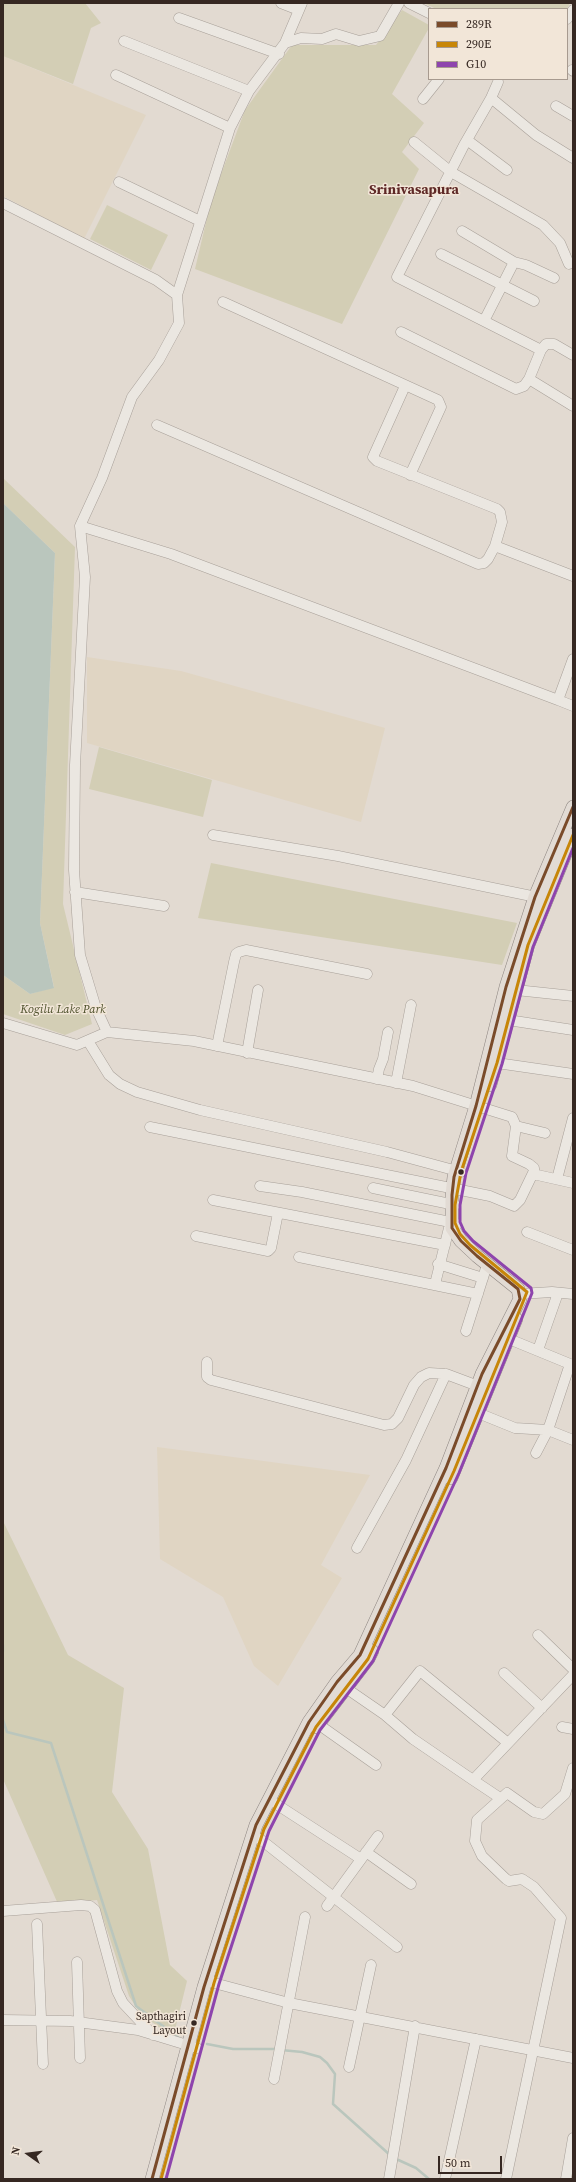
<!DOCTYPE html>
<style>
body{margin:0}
#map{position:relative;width:576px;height:2182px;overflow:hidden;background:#e2dad1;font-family:"Source Serif 4",serif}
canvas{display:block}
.frame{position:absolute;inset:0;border:4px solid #362822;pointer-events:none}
.legend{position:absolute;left:428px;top:8px;width:140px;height:72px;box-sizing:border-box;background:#f2e6d8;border:1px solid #a79a8f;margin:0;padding:5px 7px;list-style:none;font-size:12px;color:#362822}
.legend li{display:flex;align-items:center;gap:8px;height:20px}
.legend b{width:20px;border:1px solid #a79a8f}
.north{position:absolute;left:8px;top:2134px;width:40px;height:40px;-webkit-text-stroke:3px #f2e6d8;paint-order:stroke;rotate:284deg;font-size:11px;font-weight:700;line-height:16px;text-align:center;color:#362822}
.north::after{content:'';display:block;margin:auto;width:14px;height:18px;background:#362822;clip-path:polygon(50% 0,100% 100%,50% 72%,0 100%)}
.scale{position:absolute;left:438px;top:2156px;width:64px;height:18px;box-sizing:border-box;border:2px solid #362822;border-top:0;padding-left:5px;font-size:12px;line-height:14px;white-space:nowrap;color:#362822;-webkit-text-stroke:3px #f2e6d8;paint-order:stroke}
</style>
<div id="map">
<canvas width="576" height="2182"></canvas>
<div class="frame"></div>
<ul class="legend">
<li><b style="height:5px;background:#7a4b2a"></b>289R</li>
<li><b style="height:5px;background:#c78608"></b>290E</li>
<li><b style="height:5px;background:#8e44ad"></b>G10</li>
</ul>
<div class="north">N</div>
<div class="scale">50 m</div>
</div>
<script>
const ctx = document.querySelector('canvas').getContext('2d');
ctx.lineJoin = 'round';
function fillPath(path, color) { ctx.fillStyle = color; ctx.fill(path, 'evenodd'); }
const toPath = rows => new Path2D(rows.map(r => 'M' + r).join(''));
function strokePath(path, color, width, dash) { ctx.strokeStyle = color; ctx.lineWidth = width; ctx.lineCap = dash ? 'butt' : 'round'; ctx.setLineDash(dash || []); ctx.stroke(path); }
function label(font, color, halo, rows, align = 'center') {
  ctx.font = font + ' "Source Serif 4",serif'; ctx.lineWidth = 3; ctx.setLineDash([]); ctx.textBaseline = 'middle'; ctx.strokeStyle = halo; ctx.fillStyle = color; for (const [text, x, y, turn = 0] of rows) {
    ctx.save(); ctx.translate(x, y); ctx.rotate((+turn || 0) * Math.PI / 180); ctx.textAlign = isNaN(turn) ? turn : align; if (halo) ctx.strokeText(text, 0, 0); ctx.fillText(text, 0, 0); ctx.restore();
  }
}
fillPath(toPath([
 [3,56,146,115,84,239,3,196],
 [87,657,181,671,385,728,361,822,87,743],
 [157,1447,370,1475,321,1565,342,1578,278,1686,254,1666,223,1597,160,1559]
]), '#e0d5c3');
fillPath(toPath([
 [3,3,85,3,101,23,91,28,73,84,3,56],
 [424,3,570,3,567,9,436,9],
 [402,10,429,25,429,28,392,94,424,123,402,152,419,169,342,324,195,269,211,201,245,110,292,45,376,45],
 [107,205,168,235,151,270,90,239],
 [3,478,75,547,63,904,92,1024,65,1035,3,1014,3,975,30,994,54,987,40,923,55,553,3,503],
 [99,747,212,780,203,817,89,789],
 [211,863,517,923,502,965,198,918],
 [3,1521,68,1655,124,1688,112,1792,148,1849,170,1965,187,1981,173,2038,140,2013,129,1996,97,1900,58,1904,3,1779]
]), '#d3ceb5');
fillPath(toPath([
 [3,503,55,553,40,923,54,988,30,994,3,975]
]), '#bac6bd');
strokePath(toPath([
 [3,1645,3,1651],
 [3,1720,7,1732,51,1743,136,2006,179,2038],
 [207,2044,233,2049,276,2049],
 [281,2050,302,2052,320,2057,327,2063,335,2074,333,2104,390,2155],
 [394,2158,416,2168,429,2179]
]), '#bac6bd', 2.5);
const minor = toPath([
 [281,3,299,10],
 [409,3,429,13],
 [179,18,279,54],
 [567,19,573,10],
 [124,41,249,91],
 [285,43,302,3],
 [572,70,573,71],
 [116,75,230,128],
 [498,82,491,98,536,135,573,158],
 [491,98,464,145,397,277,541,350],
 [423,99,439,79],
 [556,106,573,116],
 [467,140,507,170],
 [414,142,451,172,543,225,560,243,569,264],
 [119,182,200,221],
 [3,203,156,280,177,295,179,323,159,360,132,397,102,478,80,526,85,577,75,765,74,870,80,955,96,1008,107,1032],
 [462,231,514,262,484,321],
 [441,254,534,301],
 [514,262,526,265,554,278],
 [177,295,230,128,249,91,285,43,301,38,322,39,336,34,359,41,380,36,399,3],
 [223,302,438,400,441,407,410,475],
 [401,332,516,389,524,386,529,379],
 [573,355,554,344,546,344,541,350,529,379,573,406],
 [405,386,373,457,377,461,497,509,500,512,502,522,495,546],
 [157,425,478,564,484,563,488,559,495,546,573,576],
 [80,526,171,554,558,700],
 [573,659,558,700,573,706],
 [213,835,338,856,541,898],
 [75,892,164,906],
 [516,990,573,996],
 [508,1020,573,1030],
 [3,1023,77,1045,107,1032,194,1041,413,1086,512,1117,516,1126,512,1156,529,1164,534,1168,534,1171,520,1200,514,1206,490,1196,150,1127],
 [88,1041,109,1075,120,1084,137,1092,200,1110,387,1152,461,1172],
 [217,1046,234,962,236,954,239,952,246,950,367,974],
 [247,1053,258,990],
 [497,1063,573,1074],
 [377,1079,379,1069,383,1059,388,1032],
 [396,1083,411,1005],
 [516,1126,545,1133],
 [533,1174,573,1183],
 [557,1179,573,1118],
 [260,1186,302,1192,455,1223],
 [373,1188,455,1205],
 [213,1200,445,1245],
 [527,1232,573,1250],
 [196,1236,268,1251,271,1248,278,1213],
 [299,1257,478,1294],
 [438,1264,483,1278],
 [435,1284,449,1228,456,1226],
 [520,1294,552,1292,573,1294],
 [466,1331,487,1265],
 [509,1339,570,1364,548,1430,573,1440],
 [538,1350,558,1293],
 [207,1362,207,1377,211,1380,384,1425,392,1424,398,1418,414,1385,421,1377,429,1373,446,1374],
 [478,1413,515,1428,548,1430],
 [536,1453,548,1430],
 [357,1548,406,1460,446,1374,478,1386],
 [538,1635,573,1669],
 [504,1673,542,1708],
 [340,1684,385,1715,420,1671,508,1743],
 [385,1715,413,1739,473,1780,573,1675],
 [318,1724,376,1765],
 [562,1727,573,1729],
 [473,1780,500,1798],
 [276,1804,361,1859],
 [260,1839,397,1947],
 [366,1852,411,1884],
 [327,1906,378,1836],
 [3,1911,81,1905,90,1906,95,1910,117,1991,123,2003,153,2035],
 [37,1924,43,2064],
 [77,1962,80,2058],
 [207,1977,214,1983,289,2003,573,2058],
 [3,2020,70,2021,138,2030,197,2048],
 [349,2067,371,1965],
 [274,2079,305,1917],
 [389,2179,415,2026],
 [445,2179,476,2039],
 [506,2179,561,1918,534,1887,522,1879,509,1881,506,1879,482,1856,475,1841,477,1820,507,1793,534,1812,543,1814,565,1794,573,1768],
 [566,2179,573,2138]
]);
const major = toPath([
 [490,1085,528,945,573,835],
 [451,1478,516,1319],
 [316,1727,368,1659,372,1651],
 [152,2179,204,1987,256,1825,309,1722,337,1682,360,1655,446,1468,482,1374,520,1299,518,1289,477,1256,461,1241,452,1228,452,1195,454,1177,476,1106,506,987,535,897,573,807]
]);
strokePath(minor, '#a8a099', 11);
strokePath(major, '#8d8580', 14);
strokePath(minor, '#ebe7e1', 10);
strokePath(major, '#e2dbd4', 13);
strokePath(toPath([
 [152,2179,204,1987,256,1825,309,1722,337,1682,360,1655,446,1468,482,1374,520,1299,518,1289,477,1256,461,1241,452,1228,452,1195,454,1177,476,1106,506,987,535,897,573,807]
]), '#7a4b2a', 3);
strokePath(toPath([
 [161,2179,214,1983,264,1829,316,1727,368,1659,454,1471,527,1292,470,1245,460,1234,455,1223,455,1205,461,1172,497,1063,528,945,573,835]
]), '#c78608', 3);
strokePath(toPath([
 [166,2179,219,1984,269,1831,320,1730,373,1661,459,1473,532,1293,531,1288,473,1241,464,1231,460,1222,460,1205,466,1173,502,1064,533,947,573,848]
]), '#8e44ad', 3);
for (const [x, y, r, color] of [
 [461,1172,3.5,"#362822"],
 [194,2023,3.5,"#362822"]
]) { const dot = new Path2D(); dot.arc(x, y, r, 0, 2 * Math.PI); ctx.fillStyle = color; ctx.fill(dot); strokePath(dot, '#f2e6d8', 1.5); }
label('11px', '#362822', '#f2e6d8', [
 ["Sapthagiri",186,2017],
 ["Layout",186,2031]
], 'right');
label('italic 12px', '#4d502b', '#f2e6d8', [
 ["Kogilu Lake Park",63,1010]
]);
label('bold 14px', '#5e2826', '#f2e6d8', [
 ["Srinivasapura",414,190]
]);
</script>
